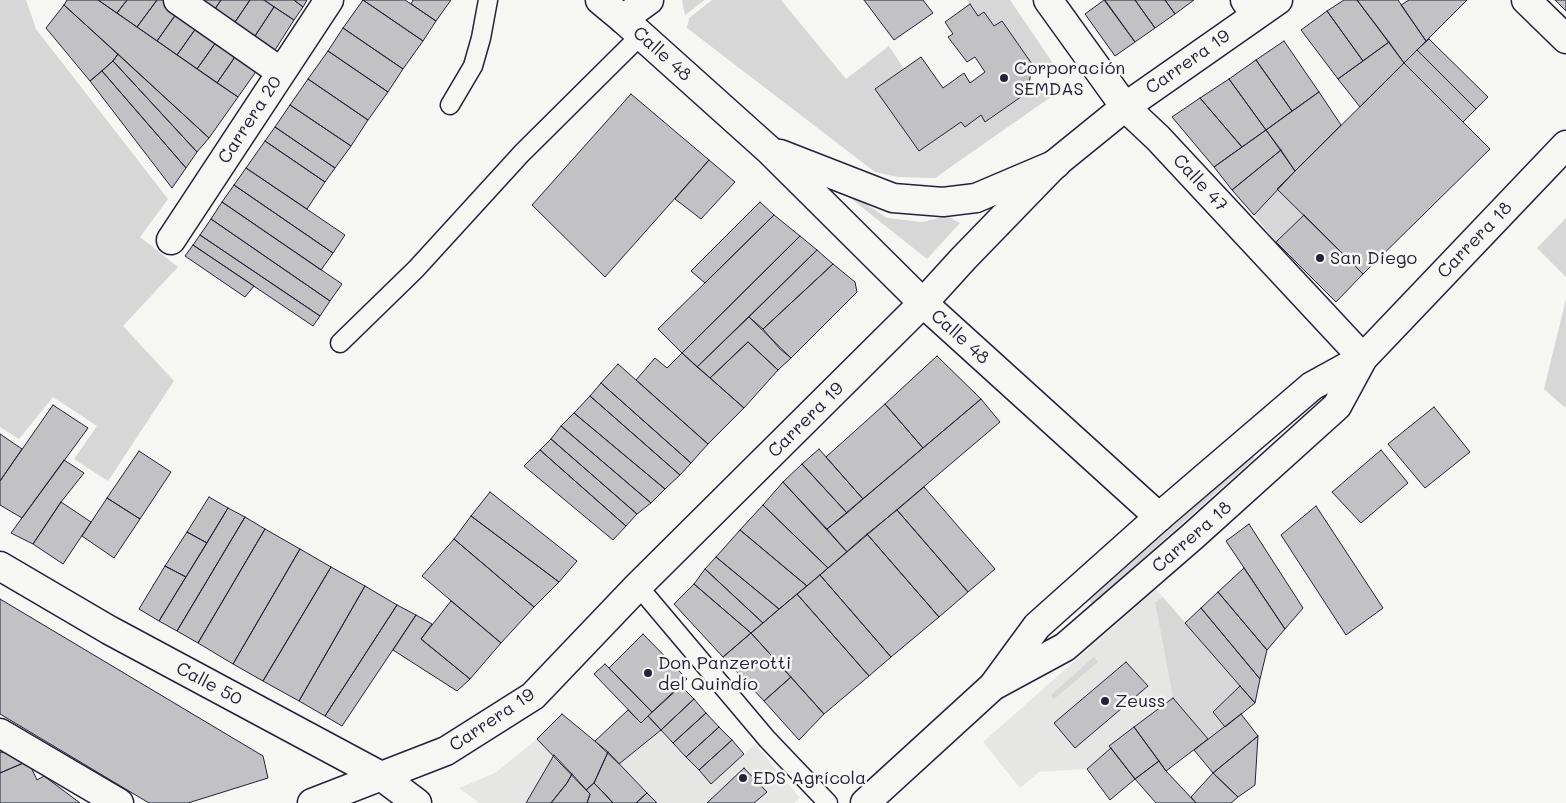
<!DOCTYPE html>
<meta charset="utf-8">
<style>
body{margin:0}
canvas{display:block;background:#f6f6f2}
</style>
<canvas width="1566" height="803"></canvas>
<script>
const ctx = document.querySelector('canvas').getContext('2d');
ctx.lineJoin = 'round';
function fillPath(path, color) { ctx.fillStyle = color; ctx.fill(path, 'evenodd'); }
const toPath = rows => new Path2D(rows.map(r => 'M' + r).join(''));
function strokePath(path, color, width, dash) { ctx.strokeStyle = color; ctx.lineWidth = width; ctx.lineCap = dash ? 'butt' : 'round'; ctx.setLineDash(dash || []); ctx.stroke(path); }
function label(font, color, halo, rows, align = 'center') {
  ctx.font = font + ' Mali,sans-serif'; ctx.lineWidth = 5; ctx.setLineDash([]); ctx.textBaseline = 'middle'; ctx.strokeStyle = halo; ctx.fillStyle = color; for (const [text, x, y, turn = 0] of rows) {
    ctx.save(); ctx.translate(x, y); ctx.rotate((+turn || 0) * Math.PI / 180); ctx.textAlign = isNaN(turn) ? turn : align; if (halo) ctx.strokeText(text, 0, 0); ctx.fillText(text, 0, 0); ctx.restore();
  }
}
fillPath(toPath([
 [1156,589,1163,597,1155,602,1173,698,1109,746,1111,748,1087,769,1039,772,1020,788,983,742],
 [661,730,711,784,755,744,800,798,794,803,657,803,619,764],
 [537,739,572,774,551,803,479,803,459,788,495,773]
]), '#e6e6e4');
fillPath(toPath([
 [0,0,26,0,36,29,168,199,140,237,178,267,123,326,174,381,108,481,74,459,97,426,53,397,19,439,0,427],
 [683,0,705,0,685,15,682,1],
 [712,0,781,0,846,79,889,46,904,69,875,89,919,151,961,122,981,115,986,122,1028,92,1058,92,935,178,898,177,875,172,687,28,689,18],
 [967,0,1010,0,1059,72,1032,64,1002,22,994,26,984,12,978,16],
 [1277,189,1304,215,1276,242,1254,215],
 [851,194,887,218,922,222,947,216,960,223,927,259,849,197],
 [1566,218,1566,277,1537,248],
 [1566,299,1566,407,1563,406,1544,389],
 [1252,456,1255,458,1092,604,1089,600],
 [1163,597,1240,686,1213,712,1225,727,1208,739,1173,698,1155,602],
 [1094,657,1098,662,1054,699,1051,695]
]), '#d7d7d7');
const building = toPath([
 [67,0,98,0,238,97,209,138,64,5,67,0],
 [98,0,127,0,117,13,98,0],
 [127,0,157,0,137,27,117,13,127,0],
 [157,0,165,0,179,10,157,41,137,27,157,0],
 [202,0,221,0,215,9,202,0],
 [221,0,250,0,235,22,215,9,221,0],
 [250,0,264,0,274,7,255,36,235,22,250,0],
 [264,0,294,0,303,7,294,20,264,0],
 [294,0,307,0,303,7,294,0],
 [363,0,423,41,403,69,343,28,363,0],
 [363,0,405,0,436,21,423,41,363,0],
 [413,0,451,0,436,21,411,4,413,0],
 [864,0,923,0,933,13,894,40,864,0],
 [1104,0,1135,42,1115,56,1085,14,1104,0],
 [1105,0,1135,0,1155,28,1135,42,1105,0],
 [1135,0,1165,0,1175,14,1155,28,1135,0],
 [1165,0,1194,0,1175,14,1165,0],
 [1344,0,1357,0,1389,42,1363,61,1327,11,1344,0],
 [1357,0,1398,0,1426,41,1404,63,1357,0],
 [1409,0,1467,0,1426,41,1401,5,1409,0],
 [1555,0,1566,0,1566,11,1555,0],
 [970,4,978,16,984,12,994,26,1002,21,1032,64,1028,92,985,122,981,115,965,127,961,122,919,151,875,89,921,57,943,88,964,73,970,83,985,72,975,57,967,62,948,37,953,34,945,22,970,4],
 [64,5,118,54,113,61,90,81,46,28,64,5],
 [274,7,294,20,275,50,255,36,274,7],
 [179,10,199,24,177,55,157,41,179,10],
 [1327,11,1363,61,1338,79,1301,30,1327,11],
 [199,24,219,38,197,69,177,55,199,24],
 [343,28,403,69,388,92,328,51,343,28],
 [219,38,239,51,217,83,197,69,219,38],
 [1429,39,1488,97,1476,109,1417,50,1429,39],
 [1284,41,1319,92,1292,111,1256,60,1284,41],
 [1389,42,1404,63,1360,107,1338,79,1389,42],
 [1417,50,1476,109,1463,122,1404,63,1417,50],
 [239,51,260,66,238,97,217,83,239,51],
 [328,51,388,92,368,120,308,79,328,51],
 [118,54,209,138,197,152,113,61,118,54],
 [1256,60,1292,111,1266,130,1229,79,1256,60],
 [113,61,197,152,186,168,102,71,113,61],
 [1404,63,1490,149,1363,274,1277,189,1404,63],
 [102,71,186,168,172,188,90,81,102,71],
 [308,79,368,120,351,146,290,105,308,79],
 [1229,79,1266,130,1242,147,1200,98,1229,79],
 [1319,92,1341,125,1295,171,1266,130,1319,92],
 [631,94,709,160,605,277,532,205,631,94],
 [1200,98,1242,147,1214,167,1172,117,1200,98],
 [290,105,351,146,335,168,275,127,290,105],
 [275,127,335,168,325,182,265,141,275,127],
 [1266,130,1281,150,1232,190,1214,167,1266,130],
 [265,141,325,182,307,209,246,168,265,141],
 [1281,150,1295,171,1254,215,1232,190,1281,150],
 [709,160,735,182,701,219,675,199,709,160],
 [246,168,345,235,333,253,234,185,246,168],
 [234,185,333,253,321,270,222,202,234,185],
 [222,202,342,284,330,301,211,219,222,202],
 [760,202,774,215,705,283,691,271,760,202],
 [774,215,800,236,682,353,658,329,774,215],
 [1304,215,1363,274,1336,302,1276,242,1304,215],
 [211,219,330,301,320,316,200,235,211,219],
 [200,235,320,316,313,326,193,245,200,235],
 [800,236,817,250,697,367,682,353,800,236],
 [193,245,254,286,245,297,185,256,193,245],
 [817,250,833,264,763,329,749,317,817,250],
 [833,264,855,282,857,292,791,358,780,349,763,329,833,264],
 [749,317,791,358,778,370,748,342,710,378,697,367,749,317],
 [748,342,778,370,744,408,710,378,748,342],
 [682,353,744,408,708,444,636,380,655,358,667,368,682,353],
 [937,356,981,399,923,448,885,404,937,356],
 [618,364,708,444,691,463,601,383,618,364],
 [601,383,691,463,680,475,590,396,601,383],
 [590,396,680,475,665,489,574,413,590,396],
 [981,399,1000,422,847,552,827,529,981,399],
 [885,404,923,448,863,499,826,457,885,404],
 [53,405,88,428,22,518,0,505,0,481,53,405],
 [1434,407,1470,452,1425,488,1388,444,1434,407],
 [574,413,665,489,651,503,561,426,574,413],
 [561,426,651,503,637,514,551,439,561,426],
 [0,434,22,449,0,481,0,434],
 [551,439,637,514,626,526,540,450,551,439],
 [819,449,863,499,847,513,802,464,819,449],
 [540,450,626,526,613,540,524,466,540,450],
 [1381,450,1408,483,1361,523,1332,492,1381,450],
 [139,451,171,472,140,519,107,498,139,451],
 [64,460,84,473,61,502,33,544,11,533,64,460],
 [802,464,847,513,827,529,783,482,802,464],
 [783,482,847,552,828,568,763,505,783,482],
 [924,487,995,569,968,592,897,510,924,487],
 [490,492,577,561,559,582,471,516,490,492],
 [209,497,228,508,207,543,187,532,209,497],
 [107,498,140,519,114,558,82,536,107,498],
 [61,502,91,522,63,564,33,544,61,502],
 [763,505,828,568,807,586,740,530,763,505],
 [1316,506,1383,608,1346,635,1281,535,1316,506],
 [228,508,245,517,177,631,159,621,228,508],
 [897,510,968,592,939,617,867,534,897,510],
 [471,516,559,582,534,607,454,539,471,516],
 [245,517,265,529,198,643,177,631,245,517],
 [1249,524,1303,608,1285,629,1226,541,1249,524],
 [265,529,300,549,233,664,198,643,265,529],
 [740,530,807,586,779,609,716,557,740,530],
 [187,532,207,543,186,577,165,566,187,532],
 [867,534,939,617,891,657,820,575,867,534],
 [454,539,534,607,501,643,422,576,454,539],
 [300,549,331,567,263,681,233,664,300,549],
 [716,557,779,609,763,623,705,569,716,557],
 [165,566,186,577,159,621,139,609,165,566],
 [331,567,365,586,299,701,263,681,331,567],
 [1244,568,1285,629,1267,650,1218,592,1244,568],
 [705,569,763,623,751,633,694,584,705,569],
 [820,575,891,657,869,676,797,594,820,575],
 [694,584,751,633,723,657,674,604,694,584],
 [365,586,397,605,325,716,299,701,365,586],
 [1218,592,1267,650,1260,679,1201,608,1218,592],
 [797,594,869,676,824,714,751,633,797,594],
 [0,599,263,756,268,778,188,803,149,803,0,714,0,599],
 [451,601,501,643,470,679,421,639,451,601],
 [397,605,416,615,342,726,325,716,397,605],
 [1201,608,1260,679,1255,703,1185,623,1201,608],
 [416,615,432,624,421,639,470,679,457,691,393,650,416,615],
 [751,633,791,677,764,701,723,657,751,633],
 [643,634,687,679,652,712,609,668,643,634],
 [1126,662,1148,686,1075,748,1054,723,1126,662],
 [605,664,652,712,641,723,594,674,605,664],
 [791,677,824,714,799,740,764,701,791,677],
 [681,686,694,699,661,730,648,716,681,686],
 [1240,686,1255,703,1225,727,1213,712,1240,686],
 [1173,698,1208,739,1166,771,1134,727,1173,698],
 [694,699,706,713,673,743,661,730,694,699],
 [628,710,641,723,648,716,661,730,619,764,595,741,628,710],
 [706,713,719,727,686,757,673,743,706,713],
 [562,714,608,752,594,783,586,790,537,739,562,714],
 [1241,714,1258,736,1213,773,1194,750,1241,714],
 [719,727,732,740,699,770,686,757,719,727],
 [1134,727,1159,761,1135,779,1109,746,1134,727],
 [1258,736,1255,785,1238,797,1213,773,1258,736],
 [732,740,744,754,711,784,699,770,732,740],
 [1111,748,1135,779,1110,800,1087,769,1111,748],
 [0,752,22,755,28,761,0,773,0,752],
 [608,752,647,793,636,803,613,803,594,783,608,752],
 [554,755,572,774,567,783,551,803,526,803,554,755],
 [28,761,37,780,44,776,80,803,0,803,0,773,28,761],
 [1159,761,1166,771,1196,803,1156,803,1135,779,1159,761],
 [744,768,767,792,754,803,707,803,744,768],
 [1213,773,1238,797,1231,803,1196,803,1191,797,1213,773],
 [572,774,590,794,587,803,551,803,567,783,572,774],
 [594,783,606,795,613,803,587,803,590,794,586,790,594,783],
 [647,793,657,803,636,803,647,793]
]);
fillPath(building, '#c2c2c4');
strokePath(building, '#22223b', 1);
const service = toPath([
 [450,105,473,66,481,38,488,0],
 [340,343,416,269,522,153,641,35],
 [638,586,767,739,828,803]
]);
const minor = toPath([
 [178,0,281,72],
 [1048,0,1125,107,1158,138,1363,358],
 [1245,0,1255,15],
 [1526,0,1566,39],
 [623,19,649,0],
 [171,240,329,0],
 [0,733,119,803]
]);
const tertiary = toPath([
 [600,0,623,19,769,150,923,303,1159,517],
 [780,154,893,198,943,202,976,198,1056,164],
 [0,566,109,630,381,776]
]);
const secondary = toPath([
 [381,776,417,803]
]);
const primary = toPath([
 [993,686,1065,647,1193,536,1337,406,1363,358,1566,145],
 [312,803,446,751,533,696,638,586,923,303,963,259,1056,163,1125,107,1278,0],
 [865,803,993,686,1037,626,1159,517,1312,386,1363,358]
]);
strokePath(service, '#22223b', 21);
strokePath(minor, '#22223b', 31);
strokePath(tertiary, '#22223b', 31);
strokePath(secondary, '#22223b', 31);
strokePath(primary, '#22223b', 31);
strokePath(service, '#f6f6f2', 18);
strokePath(minor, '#f6f6f2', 28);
strokePath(tertiary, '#f6f6f2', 28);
strokePath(secondary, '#f6f6f2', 28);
strokePath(primary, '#f6f6f2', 28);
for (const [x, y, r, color] of [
 [1004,78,5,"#22223b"],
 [1320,258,5,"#22223b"],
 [648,673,5,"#22223b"],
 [1105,701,5,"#22223b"],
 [743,778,5,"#22223b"]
]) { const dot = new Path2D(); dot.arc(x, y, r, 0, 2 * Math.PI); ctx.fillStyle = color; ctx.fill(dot); strokePath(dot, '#f6f6f2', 2); }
label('18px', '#22223b', '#f6f6f2', [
 ["Calle 48",662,54,42],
 ["Carrera 19",1188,62,-35],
 ["Carrera 20",250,120,-57],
 ["Calle 47",1200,183,47],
 ["Carrera 18",1475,240,-46],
 ["Calle 48",960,337,42],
 ["Carrera 19",806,420,-45],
 ["Carrera 18",1192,537,-41],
 ["Calle 50",209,684,28],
 ["Carrera 19",492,720,-34]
]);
label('18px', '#22223b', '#f6f6f2', [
 ["Corporación",1014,68],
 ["SEMDAS",1014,89],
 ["San Diego",1330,258],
 ["Don Panzerotti",658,663],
 ["del Quindío",658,684],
 ["Zeuss",1115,701],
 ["EDS Agrícola",753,778]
], 'left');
</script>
